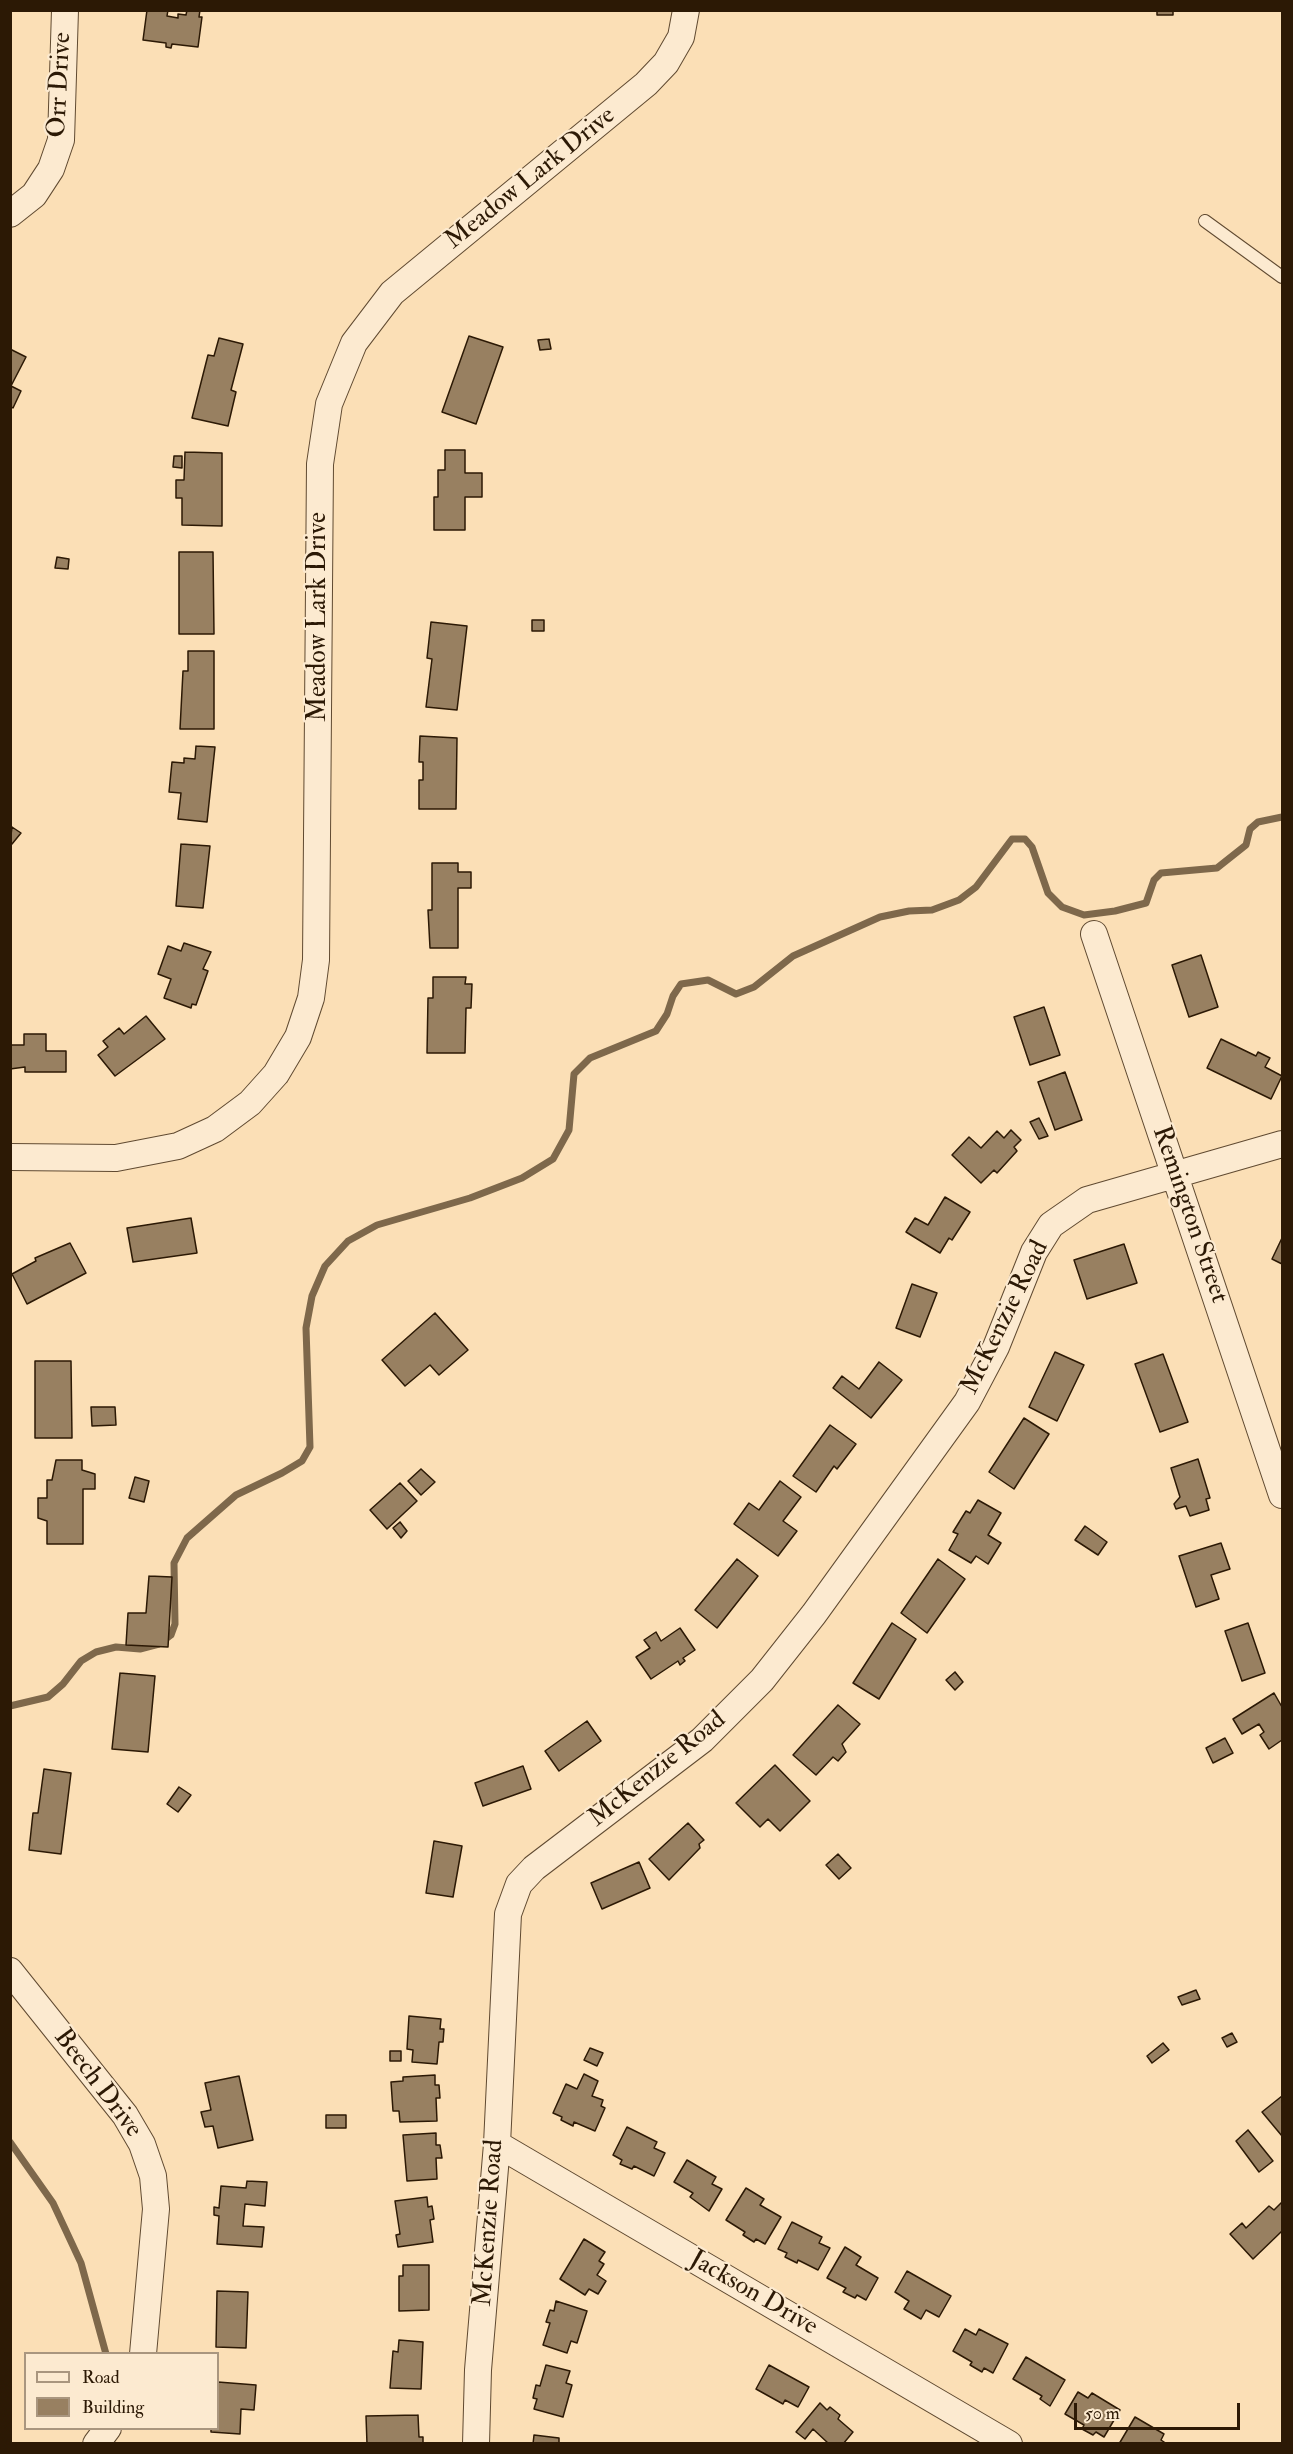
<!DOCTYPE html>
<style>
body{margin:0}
#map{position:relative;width:1293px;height:2454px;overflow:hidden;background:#fbdfb6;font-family:"IM FELL Double Pica",serif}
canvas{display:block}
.frame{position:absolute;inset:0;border:12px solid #2c1905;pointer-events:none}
.legend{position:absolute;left:24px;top:2352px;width:195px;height:78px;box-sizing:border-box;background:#fcead0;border:2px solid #a9967f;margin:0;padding:8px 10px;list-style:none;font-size:18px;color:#2c1905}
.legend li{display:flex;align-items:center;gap:12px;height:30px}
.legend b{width:30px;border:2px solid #a9967f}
.scale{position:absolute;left:1074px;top:2403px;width:166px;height:27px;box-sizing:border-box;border:3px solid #2c1905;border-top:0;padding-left:8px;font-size:18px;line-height:21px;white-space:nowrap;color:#2c1905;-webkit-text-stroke:4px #fcead0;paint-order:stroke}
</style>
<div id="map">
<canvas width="1293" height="2454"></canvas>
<div class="frame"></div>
<ul class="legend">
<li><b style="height:8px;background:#fcead0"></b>Road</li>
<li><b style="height:16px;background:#988061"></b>Building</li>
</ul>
<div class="scale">50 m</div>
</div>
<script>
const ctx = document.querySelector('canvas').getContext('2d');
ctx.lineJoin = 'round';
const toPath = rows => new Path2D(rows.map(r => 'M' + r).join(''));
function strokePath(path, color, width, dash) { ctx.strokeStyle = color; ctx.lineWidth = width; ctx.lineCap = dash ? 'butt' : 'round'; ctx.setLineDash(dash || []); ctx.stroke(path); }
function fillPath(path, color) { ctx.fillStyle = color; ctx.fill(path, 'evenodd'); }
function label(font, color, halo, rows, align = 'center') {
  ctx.font = font + ' "IM FELL Double Pica",serif'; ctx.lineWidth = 4.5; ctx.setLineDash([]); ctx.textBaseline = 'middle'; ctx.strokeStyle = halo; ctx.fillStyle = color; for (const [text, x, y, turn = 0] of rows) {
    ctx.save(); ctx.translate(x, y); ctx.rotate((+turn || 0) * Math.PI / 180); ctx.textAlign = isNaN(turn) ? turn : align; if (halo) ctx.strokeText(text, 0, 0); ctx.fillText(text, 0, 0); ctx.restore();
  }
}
strokePath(toPath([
 [10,1706,48,1697,63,1684,81,1661,96,1652,116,1647,140,1649,159,1644,171,1635,175,1624,174,1563,187,1538,236,1495,282,1473,302,1461,310,1447,306,1328,312,1296,325,1266,348,1241,377,1225,470,1198,522,1178,553,1159,569,1130,574,1074,590,1058,656,1031,667,1014,673,996,681,984,708,980,736,994,754,987,793,956,880,917,909,911,932,910,959,900,976,887,1012,839,1025,839,1032,847,1048,893,1062,907,1084,915,1115,911,1146,903,1154,880,1161,873,1217,868,1246,845,1250,829,1258,822,1282,817],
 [10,2142,53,2203,81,2263,106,2354]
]), '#7e684b', 7);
const building = toPath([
 [147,10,168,10,167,16,178,18,178,14,186,15,187,10,200,10,199,17,202,17,198,47,172,44,171,48,166,47,166,43,143,40,147,10],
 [1157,10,1173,10,1173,15,1157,15,1157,10],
 [469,336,503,347,476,424,442,412,469,336],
 [219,338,243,344,231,390,236,392,228,426,192,418,208,355,214,356,219,338],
 [549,339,551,349,540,350,538,340,549,339],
 [10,349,26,357,11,386,21,391,13,408,10,406,10,349],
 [445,450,465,450,465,473,482,473,482,497,465,497,465,530,434,530,434,497,438,497,438,470,445,470,445,450],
 [185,452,222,453,222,526,182,525,182,498,176,498,176,480,184,480,185,452],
 [174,456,182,456,182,468,173,467,174,456],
 [179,552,213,552,214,634,179,634,179,552],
 [57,557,69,559,68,569,55,568,57,557],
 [532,620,544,620,544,631,532,631,532,620],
 [431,622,467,626,457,710,426,707,432,659,427,658,431,622],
 [188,651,214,651,214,729,180,729,183,671,188,671,188,651],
 [420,736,457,738,456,809,419,809,419,780,423,780,423,762,419,762,420,736],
 [196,746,215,747,207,822,178,819,181,793,169,792,172,762,184,763,184,758,195,759,196,746],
 [12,827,21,833,12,844,10,843,12,827],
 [181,844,210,846,203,908,176,906,181,844],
 [432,863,458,863,458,872,471,872,471,888,458,888,458,948,430,948,428,910,432,910,432,863],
 [184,943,211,952,203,969,208,971,196,1005,192,1004,191,1008,164,998,171,979,158,974,168,946,181,951,184,943],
 [1201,955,1218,1007,1189,1017,1172,965,1201,955],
 [433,977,466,977,465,984,472,984,471,1008,466,1008,465,1053,427,1053,428,998,433,998,433,977],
 [1044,1007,1060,1055,1030,1065,1014,1017,1044,1007],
 [146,1016,165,1039,115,1076,98,1055,108,1047,103,1041,119,1028,124,1034,146,1016],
 [24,1034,46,1034,46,1051,66,1051,66,1072,25,1072,25,1067,10,1069,10,1045,24,1045,24,1034],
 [1221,1039,1256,1056,1258,1052,1270,1058,1265,1067,1282,1076,1271,1099,1207,1068,1221,1039],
 [1065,1072,1082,1120,1055,1130,1038,1082,1065,1072],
 [1039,1118,1048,1136,1039,1139,1030,1122,1039,1118],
 [1011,1130,1021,1140,1014,1147,1017,1151,997,1173,994,1170,981,1183,952,1155,969,1137,981,1148,997,1131,1004,1138,1011,1130],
 [945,1197,970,1212,952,1240,949,1238,940,1253,906,1232,915,1218,928,1225,945,1197],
 [191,1218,197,1253,133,1262,127,1228,191,1218],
 [1282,1238,1282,1264,1272,1259,1282,1238],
 [70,1243,86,1273,27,1304,12,1274,36,1261,35,1258,70,1243],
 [1124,1244,1137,1283,1087,1299,1074,1260,1124,1244],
 [912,1284,937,1293,920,1337,896,1328,912,1284],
 [435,1313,468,1350,439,1375,430,1365,405,1386,382,1360,435,1313],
 [1055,1352,1084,1365,1057,1421,1029,1407,1055,1352],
 [1163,1354,1188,1422,1160,1432,1135,1364,1163,1354],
 [35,1361,71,1361,72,1438,35,1438,35,1361],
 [879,1362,902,1380,871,1418,833,1388,842,1376,859,1389,879,1362],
 [91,1407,115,1407,116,1425,92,1426,91,1407],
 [1024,1418,1049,1434,1014,1489,989,1472,1024,1418],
 [830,1425,856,1444,837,1469,834,1466,816,1492,793,1476,830,1425],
 [1198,1459,1210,1498,1206,1499,1209,1510,1190,1516,1186,1506,1176,1509,1174,1504,1180,1497,1171,1468,1198,1459],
 [56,1460,82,1460,82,1470,95,1474,95,1489,83,1489,83,1544,47,1544,47,1521,38,1518,38,1498,47,1498,47,1480,52,1480,56,1460],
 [421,1469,435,1482,421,1495,408,1481,421,1469],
 [135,1477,149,1481,144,1502,129,1498,135,1477],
 [780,1481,801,1497,783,1521,797,1531,778,1556,734,1524,749,1503,759,1510,780,1481],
 [400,1483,417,1501,387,1529,370,1510,400,1483],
 [978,1500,1001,1513,988,1535,1001,1543,988,1564,976,1556,971,1563,949,1550,958,1534,953,1532,966,1511,970,1513,978,1500],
 [400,1522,407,1531,401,1538,393,1528,400,1522],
 [1085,1526,1107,1542,1098,1555,1075,1540,1085,1526],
 [1221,1543,1230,1569,1211,1575,1219,1599,1196,1607,1179,1556,1221,1543],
 [737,1559,758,1576,717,1628,695,1610,737,1559],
 [938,1559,965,1579,927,1633,901,1613,938,1559],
 [149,1576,172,1577,168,1647,126,1645,128,1613,146,1613,149,1576],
 [892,1623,916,1639,879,1699,853,1683,892,1623],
 [1248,1623,1265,1673,1242,1681,1225,1631,1248,1623],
 [680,1628,695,1650,683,1658,685,1661,680,1665,678,1661,651,1679,636,1657,650,1648,644,1640,656,1632,661,1641,680,1628],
 [955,1672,963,1682,955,1690,946,1680,955,1672],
 [120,1673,155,1676,148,1752,112,1749,120,1673],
 [1274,1693,1282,1707,1282,1740,1269,1749,1260,1735,1264,1732,1259,1724,1242,1734,1233,1719,1274,1693],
 [838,1705,860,1724,842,1744,846,1752,838,1761,833,1757,816,1775,793,1755,838,1705],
 [587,1721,601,1741,559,1771,545,1751,587,1721],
 [1225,1738,1233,1753,1213,1763,1206,1748,1225,1738],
 [775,1765,810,1801,780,1831,768,1819,760,1827,736,1803,775,1765],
 [523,1766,531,1789,483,1806,475,1783,523,1766],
 [44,1769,71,1773,61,1854,29,1850,33,1813,38,1813,44,1769],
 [179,1787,191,1795,178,1812,167,1804,179,1787],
 [688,1823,704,1840,699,1844,700,1848,669,1880,649,1859,688,1823],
 [434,1841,462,1846,453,1897,426,1893,434,1841],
 [838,1854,851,1868,839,1879,826,1865,838,1854],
 [639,1862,650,1888,602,1909,591,1883,639,1862],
 [1196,1990,1200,1999,1182,2005,1178,1997,1196,1990],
 [409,2016,441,2019,440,2029,444,2029,443,2042,439,2042,437,2064,412,2062,413,2050,407,2049,409,2016],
 [1232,2033,1237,2042,1227,2047,1222,2038,1232,2033],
 [1163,2043,1169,2050,1152,2063,1147,2056,1163,2043],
 [590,2048,603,2053,597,2066,584,2060,590,2048],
 [390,2051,401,2051,401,2061,390,2061,390,2051],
 [584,2074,598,2081,592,2096,603,2100,601,2106,605,2108,595,2131,574,2122,573,2126,561,2120,562,2117,553,2113,566,2084,577,2089,584,2074],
 [435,2075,435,2085,439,2085,440,2098,436,2098,437,2121,400,2122,399,2111,393,2111,391,2082,403,2081,403,2077,435,2075],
 [239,2076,253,2140,218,2148,213,2126,205,2127,201,2112,211,2110,205,2083,239,2076],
 [1282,2096,1282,2136,1262,2112,1282,2096],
 [326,2115,346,2115,346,2128,326,2128,326,2115],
 [627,2127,657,2142,654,2148,665,2153,654,2176,634,2166,632,2169,620,2164,622,2160,613,2155,627,2127],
 [1248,2130,1273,2161,1259,2172,1236,2141,1248,2130],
 [436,2133,436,2145,440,2145,442,2158,436,2158,437,2179,407,2181,403,2135,436,2133],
 [687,2160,716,2177,712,2184,722,2189,709,2211,690,2197,693,2193,674,2182,687,2160],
 [247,2181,267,2182,265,2206,245,2204,243,2226,264,2227,262,2247,217,2244,219,2216,214,2215,214,2207,219,2208,221,2186,246,2188,247,2181],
 [746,2188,764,2199,760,2205,781,2217,765,2244,756,2239,754,2242,743,2235,745,2232,726,2220,746,2188],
 [427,2197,428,2207,432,2206,434,2219,430,2220,433,2242,398,2247,396,2235,400,2234,395,2201,427,2197],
 [1282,2202,1282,2231,1253,2259,1230,2234,1242,2223,1246,2228,1269,2206,1274,2210,1282,2202],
 [792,2222,822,2237,819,2243,830,2248,818,2270,798,2260,797,2263,785,2257,787,2253,778,2249,792,2222],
 [584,2239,605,2252,599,2261,604,2264,597,2275,606,2281,598,2294,589,2289,585,2295,560,2279,584,2239],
 [845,2247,861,2257,856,2265,878,2278,866,2300,857,2295,855,2298,843,2292,846,2288,827,2278,845,2247],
 [403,2265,429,2265,429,2310,399,2311,399,2276,403,2276,403,2265],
 [907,2271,951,2296,939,2317,926,2310,921,2319,904,2309,909,2301,895,2292,907,2271],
 [217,2291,248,2292,246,2348,216,2347,217,2291],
 [556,2301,587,2311,577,2343,571,2341,567,2353,543,2345,550,2323,546,2322,550,2310,554,2311,556,2301],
 [965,2329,976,2335,979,2329,1008,2344,993,2373,984,2368,982,2372,970,2365,972,2362,953,2351,965,2329],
 [399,2340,423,2342,421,2389,390,2388,393,2351,398,2352,399,2340],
 [1026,2357,1065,2380,1050,2406,1040,2399,1042,2396,1013,2379,1026,2357],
 [546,2365,570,2371,566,2383,572,2385,563,2417,534,2409,537,2399,533,2398,536,2385,540,2386,546,2365],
 [769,2365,809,2387,798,2407,785,2400,783,2404,756,2389,769,2365],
 [218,2382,256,2385,254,2410,241,2409,240,2434,211,2432,211,2428,218,2428,218,2382],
 [1078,2392,1088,2398,1092,2393,1120,2410,1104,2437,1096,2432,1093,2435,1082,2429,1084,2425,1065,2414,1078,2392],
 [820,2403,827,2410,830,2407,840,2415,838,2419,853,2432,843,2444,829,2444,813,2429,805,2439,796,2432,820,2403],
 [418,2415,419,2437,423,2437,423,2444,367,2444,366,2416,418,2415],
 [1135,2417,1164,2434,1161,2440,1167,2444,1119,2444,1135,2417],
 [534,2435,559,2438,559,2444,533,2444,534,2435]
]);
fillPath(building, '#988061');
strokePath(building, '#2c1905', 1.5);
const service = toPath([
 [1205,221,1282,277]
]);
const minor = toPath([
 [10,214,34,195,51,169,61,140,65,10],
 [1094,934,1282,1495],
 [10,1157,116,1158,178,1146,215,1129,250,1103,276,1074,298,1037,311,998,316,960,320,464,329,404,354,343,392,293,646,84,666,63,681,37,686,10],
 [10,1971,125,2115,142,2144,153,2176,156,2209,143,2354],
 [497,2144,1009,2444],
 [96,2444,108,2428],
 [476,2444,478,2370,497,2144,508,1914,519,1884,534,1868,702,1740,762,1680,814,1614,967,1402,996,1347,1034,1252,1051,1225,1087,1200,1282,1144]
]);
strokePath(service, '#604a31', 14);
strokePath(minor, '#604a31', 28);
strokePath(service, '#fcead0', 12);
strokePath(minor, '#fcead0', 26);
label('26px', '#2c1905', '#fcead0', [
 ["Orr Drive",61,85,-87],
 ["Meadow Lark Drive",531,179,-39],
 ["Meadow Lark Drive",319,617,-90],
 ["Remington Street",1189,1215,71],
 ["McKenzie Road",1006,1318,-64],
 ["McKenzie Road",658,1770,-39],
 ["Beech Drive",97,2084,53],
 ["McKenzie Road",490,2223,-86],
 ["Jackson Drive",753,2294,30]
]);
</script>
